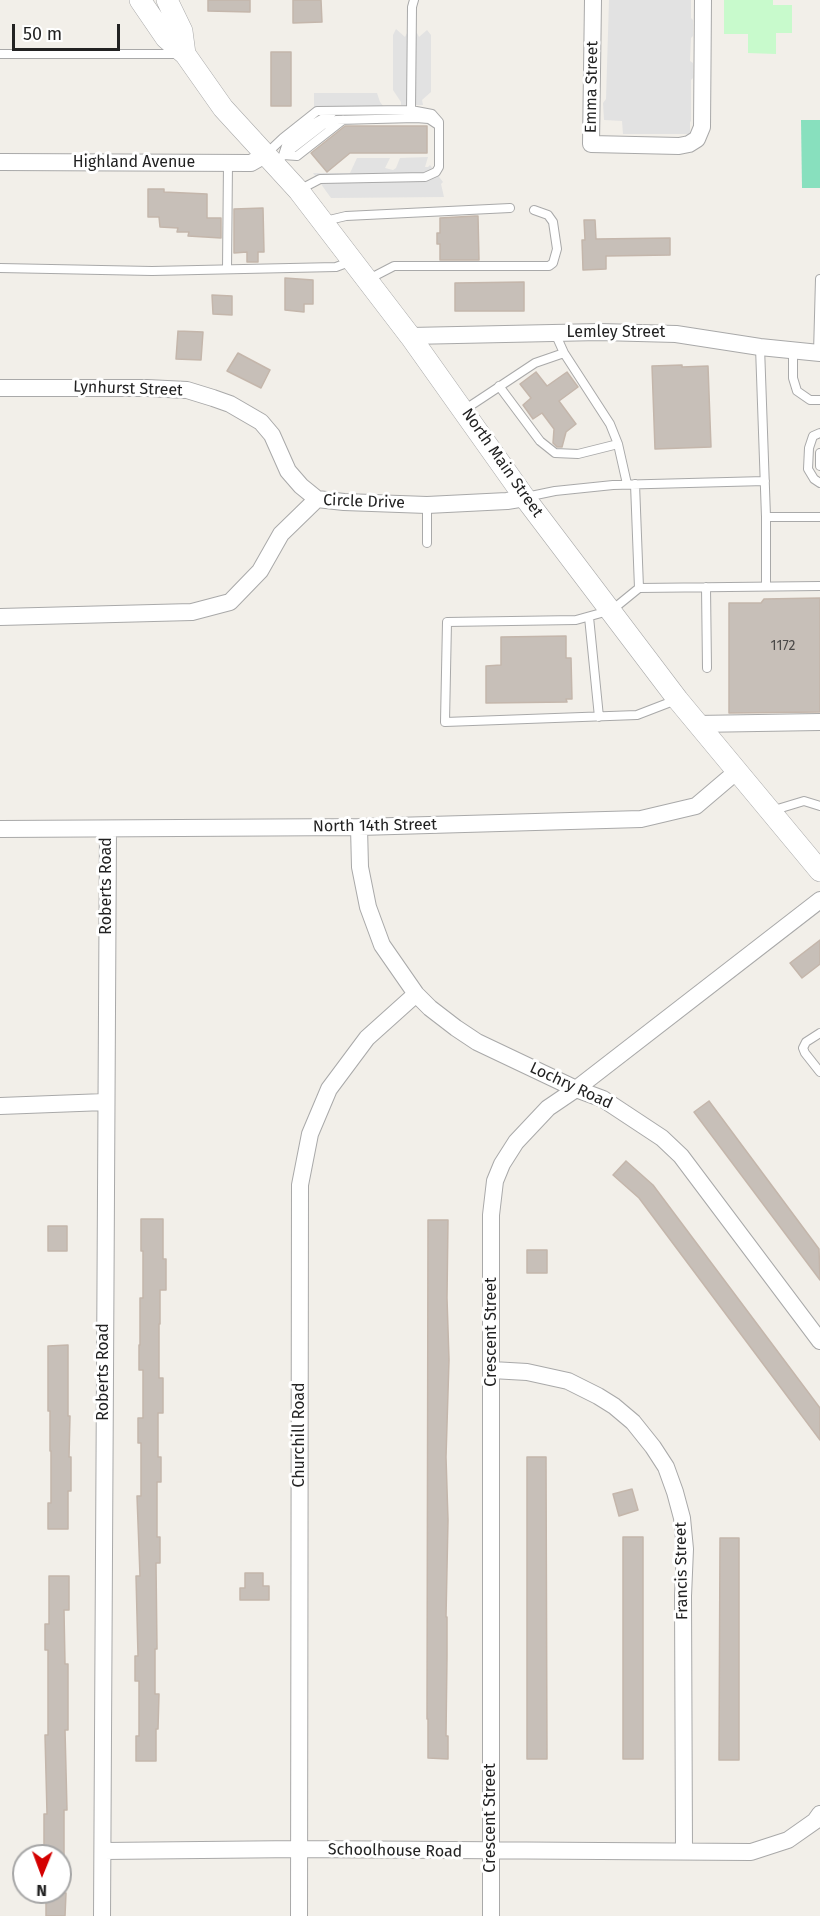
<!DOCTYPE html>
<style>
body{margin:0}
#map{position:relative;width:820px;height:1916px;overflow:hidden;background:#f2efe9;font-family:"Fira Sans",sans-serif}
canvas{display:block}
.north{position:absolute;left:12px;top:1844px;width:60px;height:60px;box-sizing:border-box;background:#fff;border:2px solid #a7a7a7;border-radius:50%;rotate:181deg;font-size:16px;font-weight:700;line-height:24px;text-align:center;color:#222}
.north::after{content:'';display:block;margin:auto;width:21px;height:27px;background:#d40000;clip-path:polygon(50% 0,100% 100%,50% 72%,0 100%)}
.scale{position:absolute;left:12px;top:24px;width:108px;height:27px;box-sizing:border-box;border:3px solid #222;border-top:0;padding-left:8px;font-size:18px;line-height:21px;white-space:nowrap;color:#222;-webkit-text-stroke:4px #fff;paint-order:stroke}
</style>
<div id="map">
<canvas width="820" height="1916"></canvas>
<div class="north">N</div>
<div class="scale">50 m</div>
</div>
<script>
const ctx = document.querySelector('canvas').getContext('2d');
ctx.lineJoin = 'round';
function fillPath(path, color) { ctx.fillStyle = color; ctx.fill(path, 'evenodd'); }
const toPath = rows => new Path2D(rows.map(r => 'M' + r).join(''));
function strokePath(path, color, width, dash) { ctx.strokeStyle = color; ctx.lineWidth = width; ctx.lineCap = dash ? 'butt' : 'round'; ctx.setLineDash(dash || []); ctx.stroke(path); }
function label(font, color, halo, rows, align = 'center') {
  ctx.font = font + ' "Fira Sans",sans-serif'; ctx.lineWidth = 6; ctx.setLineDash([]); ctx.textBaseline = 'middle'; ctx.strokeStyle = halo; ctx.fillStyle = color; for (const [text, x, y, turn = 0] of rows) {
    ctx.save(); ctx.translate(x, y); ctx.rotate((+turn || 0) * Math.PI / 180); ctx.textAlign = isNaN(turn) ? turn : align; if (halo) ctx.strokeText(text, 0, 0); ctx.fillText(text, 0, 0); ctx.restore();
  }
}
fillPath(toPath([
 [724,0,773,0,773,5,792,5,792,33,776,33,776,54,748,53,748,34,724,34]
]), '#c8facc');
fillPath(toPath([
 [801,120,820,120,820,188,802,188]
]), '#88e0be');
fillPath(toPath([
 [609,0,691,0,691,18,693,20,693,36,691,38,690,61,693,63,693,78,691,80,691,121,690,122,690,134,623,134,622,121,604,120,603,103,606,99],
 [396,29,405,37,407,33,417,33,419,37,427,30,431,35,431,92,422,100,423,105,401,105,401,102,393,90,393,35],
 [314,93,377,93,380,102,384,107,314,107],
 [428,157,425,167,428,167,430,165,443,182,441,184,444,197,331,198,313,173,350,173,357,158,390,158,385,168,393,170,396,168,400,158]
]), '#e2e2e2');
const building = toPath([
 [208,0,250,0,250,12,208,11,208,0],
 [293,0,321,0,322,22,293,23,293,0],
 [271,52,291,52,291,106,271,106,271,52],
 [345,126,427,126,427,153,350,153,327,172,311,153,345,126],
 [148,189,164,189,164,192,207,194,207,218,221,218,221,238,188,236,189,232,177,232,178,228,160,227,159,217,148,217,148,189],
 [263,208,264,252,258,252,258,262,247,262,247,252,234,253,234,209,263,208],
 [475,216,478,216,479,260,440,260,440,244,437,244,437,233,440,233,440,218,475,216],
 [584,220,595,220,596,239,670,238,670,255,606,256,606,269,583,270,582,240,585,240,584,220],
 [285,278,313,280,313,304,304,304,304,312,285,310,285,278],
 [524,282,524,311,455,311,455,283,524,282],
 [212,295,232,296,232,315,213,314,212,295],
 [178,331,203,332,201,360,176,359,178,331],
 [238,353,270,370,261,388,227,371,238,353],
 [682,365,682,367,708,366,711,447,655,449,652,366,682,365],
 [536,372,547,386,567,372,578,387,559,401,576,424,566,432,562,447,557,447,553,443,554,429,542,413,533,419,523,405,531,398,520,384,536,372],
 [820,598,820,712,729,713,729,603,761,603,764,599,820,598],
 [566,636,566,658,571,658,572,699,566,699,567,702,486,703,486,666,501,665,501,637,566,636],
 [820,940,820,964,802,978,790,963,820,940],
 [709,1101,819,1249,820,1280,694,1112,709,1101],
 [626,1161,653,1185,820,1408,820,1440,639,1198,613,1175,626,1161],
 [141,1219,163,1219,163,1259,166,1259,166,1290,160,1290,160,1324,159,1324,159,1378,163,1378,163,1413,158,1413,158,1457,161,1457,161,1482,157,1482,157,1537,160,1537,160,1563,156,1563,157,1649,155,1649,155,1694,159,1694,158,1729,156,1729,156,1761,136,1761,136,1736,139,1736,139,1681,135,1681,135,1656,138,1656,136,1576,140,1576,137,1496,141,1496,141,1443,138,1443,138,1418,143,1418,143,1370,139,1370,139,1345,140,1345,140,1298,143,1298,143,1251,141,1251,141,1219],
 [428,1220,448,1220,447,1298,449,1360,446,1457,448,1520,446,1617,447,1617,447,1656,446,1736,448,1736,448,1759,428,1758,428,1719,427,1719,428,1220],
 [48,1226,67,1226,67,1251,48,1251,48,1226],
 [527,1250,547,1250,547,1273,527,1273,527,1250],
 [68,1345,68,1416,70,1416,69,1457,71,1457,71,1491,68,1491,68,1529,48,1529,48,1503,51,1503,51,1451,50,1451,50,1411,48,1411,48,1346,68,1345],
 [527,1457,546,1457,547,1759,527,1759,527,1457],
 [632,1489,638,1510,619,1516,613,1494,632,1489],
 [623,1537,643,1537,643,1759,623,1759,623,1537],
 [720,1538,739,1538,739,1760,719,1760,720,1538],
 [245,1573,263,1573,263,1586,269,1586,269,1600,240,1600,240,1588,245,1588,245,1573],
 [49,1576,69,1576,69,1610,64,1610,65,1664,68,1664,68,1730,65,1730,67,1810,64,1810,64,1856,45,1856,44,1849,44,1814,47,1814,45,1735,48,1735,48,1650,45,1650,45,1624,49,1624,49,1576],
 [46,1893,66,1893,65,1916,46,1916,46,1893]
]);
fillPath(building, '#c7bfb8');
strokePath(building, '#c4b6ab', 1.5);
const service = toPath([
 [0,54,180,54],
 [332,113,313,124,287,143,283,155,297,156,343,120],
 [265,155,283,138,317,111,411,110],
 [275,162,323,125,336,120,416,118,429,119,438,125],
 [299,190,320,179,425,177,436,172,439,167,439,122,432,114,411,110,412,7,414,0],
 [325,221,346,216,510,208],
 [0,268,152,271,336,267,352,261],
 [227,269,228,163],
 [367,280,394,266,549,266,553,263,557,249,553,222,548,215,534,210],
 [555,333,564,353,610,424,618,444,627,484],
 [760,347,766,517,820,517],
 [793,351,793,378,797,391,810,400,820,400],
 [818,353,820,279],
 [499,386,540,441,555,453,578,454,618,444],
 [464,410,535,363,564,353],
 [820,433,813,436,809,448,808,469,814,479,820,483],
 [820,453,820,466],
 [635,484,639,588],
 [526,497,555,491,613,485,765,481],
 [766,517,766,586],
 [427,543,427,505],
 [706,587,707,668],
 [589,617,599,717],
 [676,700,637,715,445,722,447,622,576,620,612,610,639,588,820,586],
 [771,811,804,801,820,806],
 [820,1033,806,1042,803,1048,805,1053,820,1072]
]);
const minor = toPath([
 [593,0,591,144,679,146,689,144,697,139,702,127,703,0],
 [0,162,251,163,265,155],
 [410,336,600,332,676,334,760,347,820,353],
 [0,388,147,388,187,390,213,398,230,404,261,422,272,435,288,471,301,486,317,499,344,502,427,505,507,501,525,498],
 [0,617,192,612,230,602,260,571,281,534,317,499],
 [696,724,820,722],
 [359,827,360,867,368,907,382,945,416,994,430,1008,456,1028,477,1042,576,1089,603,1099,662,1138,681,1156,820,1341],
 [0,829,359,827,641,819,696,806,736,772],
 [0,1106,105,1102],
 [492,1370,527,1372,568,1381,598,1396,614,1406,633,1422,653,1447,666,1467,675,1492,682,1518,685,1549,683,1596,684,1851],
 [103,1851,300,1849,751,1852,788,1840,815,1821,820,1814],
 [102,1916,108,829],
 [299,1916,300,1185,310,1134,329,1089,367,1038,416,994],
 [491,1916,491,1215,495,1181,502,1164,516,1142,548,1108,576,1089,820,900]
]);
const tertiary = toPath([
 [140,0,166,38,185,54,223,108,299,191,410,336,525,498,678,700,820,871],
 [167,0,182,31,185,54]
]);
strokePath(service, '#a9a9a9', 10);
strokePath(minor, '#a9a9a9', 18);
strokePath(tertiary, '#a9a9a9', 22);
strokePath(service, '#fff', 8);
strokePath(minor, '#fff', 16);
strokePath(tertiary, '#fff', 21);
label('14px', '#4b4948', null, [
 ["1172",783,646]
]);
label('16px', '#222', '#fff', [
 ["Emma Street",592,87,-89],
 ["Highland Avenue",134,163],
 ["Lemley Street",616,333],
 ["Lynhurst Street",128,389,2],
 ["North Main Street",502,463,55],
 ["Circle Drive",364,502,2],
 ["North 14th Street",375,826,-1],
 ["Roberts Road",107,886,-90],
 ["Lochry Road",571,1086,25],
 ["Crescent Street",492,1332,-90],
 ["Roberts Road",104,1372,-90],
 ["Churchill Road",300,1435,-90],
 ["Francis Street",682,1571,-91],
 ["Crescent Street",491,1818,-90],
 ["Schoolhouse Road",395,1851,1]
]);
</script>
